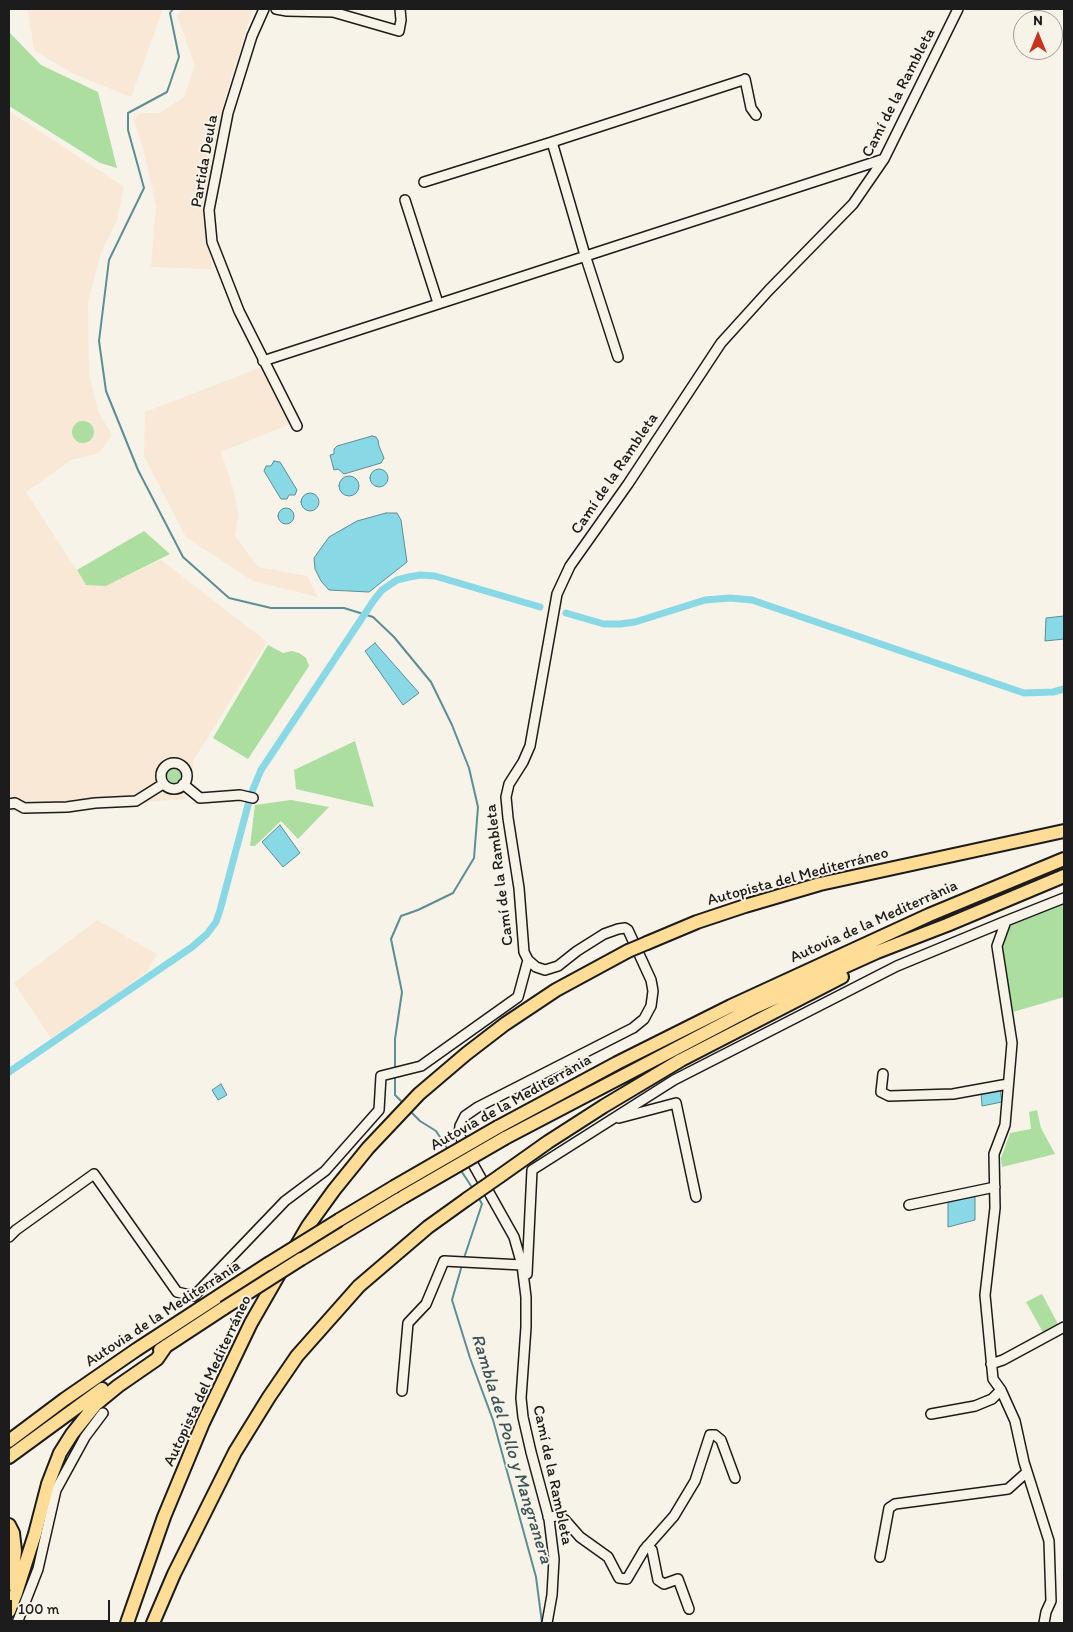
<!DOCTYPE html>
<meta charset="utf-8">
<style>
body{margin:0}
#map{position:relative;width:1073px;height:1632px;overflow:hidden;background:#f7f3e8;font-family:Itim,sans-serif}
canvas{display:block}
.frame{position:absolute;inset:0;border:10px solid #1c1c1c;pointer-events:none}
.north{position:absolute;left:1013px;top:10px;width:50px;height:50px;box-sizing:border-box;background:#f7f3e8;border:1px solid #9f9d96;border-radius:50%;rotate:0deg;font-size:14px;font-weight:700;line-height:20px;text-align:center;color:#1c1c1c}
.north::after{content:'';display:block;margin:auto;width:18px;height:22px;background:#c8321e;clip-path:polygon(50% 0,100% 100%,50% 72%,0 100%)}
.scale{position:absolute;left:10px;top:1600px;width:100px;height:22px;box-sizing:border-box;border:2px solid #1c1c1c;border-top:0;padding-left:6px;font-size:15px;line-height:18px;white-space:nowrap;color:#1c1c1c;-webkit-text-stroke:4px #f7f3e8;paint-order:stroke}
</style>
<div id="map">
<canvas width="1073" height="1632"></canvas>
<div class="frame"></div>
<div class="north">N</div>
<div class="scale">100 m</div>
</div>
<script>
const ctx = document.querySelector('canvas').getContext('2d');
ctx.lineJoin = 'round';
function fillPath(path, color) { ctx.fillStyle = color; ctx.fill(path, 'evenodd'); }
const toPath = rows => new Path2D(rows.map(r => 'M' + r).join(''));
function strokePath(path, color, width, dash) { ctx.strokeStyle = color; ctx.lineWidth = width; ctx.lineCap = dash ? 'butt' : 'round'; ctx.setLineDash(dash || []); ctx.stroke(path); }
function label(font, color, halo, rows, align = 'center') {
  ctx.font = font + ' Itim,sans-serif'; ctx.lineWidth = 4; ctx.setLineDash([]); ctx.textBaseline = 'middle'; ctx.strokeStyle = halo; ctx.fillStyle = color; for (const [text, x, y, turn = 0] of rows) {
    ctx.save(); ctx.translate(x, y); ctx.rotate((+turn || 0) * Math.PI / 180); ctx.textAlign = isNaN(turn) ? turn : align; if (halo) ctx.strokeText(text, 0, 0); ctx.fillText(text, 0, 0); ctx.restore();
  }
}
fillPath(toPath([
 [28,9,163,9,131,97,72,73,34,50],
 [183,9,253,9,226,94,212,156,203,217,213,269,151,267,156,206,144,151,134,121,141,113,160,113,184,97,195,66,177,15],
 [9,111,124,187,117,220,101,253,88,301,89,374,98,411,112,435,99,453,71,460,26,492,86,585,106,586,161,560,267,642,193,761,194,777,185,799,9,812],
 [262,367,290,424,221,452,234,491,238,514,235,536,258,567,307,576,318,597,253,581,186,537,144,456,145,412],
 [97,920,157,954,146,972,118,993,51,1038,14,983]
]), '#f8e8d5');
fillPath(toPath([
 [9,32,41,65,98,92,117,168,100,163,9,106],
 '72 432a11 11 0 1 1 22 0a11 11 0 1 1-22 0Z',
 [144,531,170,554,106,586,86,585,77,570],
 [268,645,283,653,292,651,299,653,306,658,309,666,248,759,213,738],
 [355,741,374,807,296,789,294,770],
 '167 776a7 7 0 1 1 14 0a7 7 0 1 1-14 0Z',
 [291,800,329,807,298,839,281,821,255,846,250,846,255,805],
 [1064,904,1064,997,1013,1012,1003,947,1009,925],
 [1037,1110,1041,1128,1055,1154,1002,1167,1001,1158,1010,1133,1031,1129,1029,1112],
 [1042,1294,1059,1326,1044,1334,1026,1302]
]), '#abde9f');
const water = toPath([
 [372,436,376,437,378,440,379,446,384,458,381,463,344,474,338,469,334,470,330,455,334,454,334,449,337,446,372,436],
 [274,461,280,462,297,490,295,495,289,495,287,499,281,499,264,471,266,466,271,466,274,461],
 '370 478a9 9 0 1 1 18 0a9 9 0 1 1-18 0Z',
 '339 486a10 10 0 1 1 20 0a10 10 0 1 1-20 0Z',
 '301 502a9 9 0 1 1 18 0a9 9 0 1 1-18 0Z',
 '278 516a8 8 0 1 1 16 0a8 8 0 1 1-16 0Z',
 [386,513,397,513,401,520,407,562,369,592,329,590,321,581,315,569,314,558,329,537,357,521,386,513],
 [1064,616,1064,639,1045,641,1046,618,1064,616],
 [375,643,419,693,403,705,365,651,375,643],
 [280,825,300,853,283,867,262,842,280,825],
 [221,1084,227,1095,218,1100,212,1090,221,1084],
 [1000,1089,1002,1102,982,1106,981,1092,1000,1089],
 [975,1195,975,1220,948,1227,948,1201,975,1195]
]);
fillPath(water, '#89d8e6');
strokePath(water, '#5d8d95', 1);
strokePath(toPath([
 [173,9,170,13,179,57,167,92,128,113,128,130,144,188,109,260,99,341,106,391,138,470,183,557,229,598,271,608,344,608,373,617,394,637,431,682,452,725,469,768,478,807,474,858,453,893,418,910,401,916,391,939,402,992,395,1039,395,1068],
 [395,1075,395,1095,403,1103],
 [409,1110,420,1121,436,1131,449,1151],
 [460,1169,473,1189],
 [464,1258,482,1204,478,1197],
 [462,1265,452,1300,470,1358,493,1420,536,1577,542,1623]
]), '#5d8d95', 2);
strokePath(toPath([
 [566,613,604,624,620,624,635,622,705,600,730,598,752,600,1024,693,1053,692,1064,689],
 [9,1072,192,947,207,934,216,922,220,910,251,794,261,770,374,600,382,590,397,580,409,577,420,575,435,576,540,607]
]), '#89d8e6', 7);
const minor = toPath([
 [264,9,252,36,228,113,209,210,212,242,239,311,297,426],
 [276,9,287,11,333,12,399,31,401,20,400,9],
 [745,79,751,108,756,115],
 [552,142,743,80],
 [424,182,552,142,585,255,618,357],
 [405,200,438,303],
 [263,361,884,159],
 '161 776a13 13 0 1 1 26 0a13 13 0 1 1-26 0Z',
 [183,784,200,798,240,795,253,798],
 [9,804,15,803,24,808,67,807,95,803,136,801,163,784],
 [883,1074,881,1092,889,1096,953,1094,1008,1084],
 [619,1118,676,1103,696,1197],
 [909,1205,995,1187],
 [9,1237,16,1230,94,1174,177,1292,194,1296,285,1201,325,1171,379,1110,381,1076,421,1066,518,997,528,960],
 [527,1274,532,1170,674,1080,897,966,1006,921],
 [991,1364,1003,1360,1064,1327],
 [402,1391,408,1323,426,1304,444,1261,522,1265],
 [931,1414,975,1406,992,1399,1001,1390],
 [548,1517,558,1516,565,1520,580,1537,608,1557,619,1578,627,1579,644,1550,674,1516,695,1481,710,1435,715,1435,721,1440,735,1478],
 [647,1546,652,1550,658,1580,664,1584,678,1579,689,1609],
 [880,1557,889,1508,895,1504,1008,1489,1027,1472],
 [17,1623,38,1569,56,1490,85,1437,103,1413],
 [547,1623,552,1595,554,1559,549,1519,531,1452,523,1417,521,1398,526,1327,526,1297,522,1265,514,1237,473,1164,459,1134,460,1126,465,1116,478,1107,633,1028,644,1019,651,1006,653,991,651,980,628,930,625,928,618,929,604,934,577,951,558,966,545,970,536,967,528,960,524,952,519,888,508,818,506,797,509,784,523,762,530,746,557,594,570,566,628,484,721,343,769,290,853,204,884,159,958,9],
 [1044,1623,1046,1612,1051,1601,1049,1541,1024,1462,1015,1421,1001,1390,993,1379,985,1295,995,1208,994,1154,1005,1125,1012,1043,997,946,1006,921,1064,898]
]);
const highway = toPath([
 [647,943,697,922,745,906,820,884,1064,831],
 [498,1127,617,1063,731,1006,929,915,1064,859],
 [505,1138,755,1007,877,952,947,925,1064,876],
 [500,1176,548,1142,604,1106,681,1060,842,977],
 [339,1220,394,1187],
 [294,1250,308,1226,334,1190,368,1148,419,1094,466,1054,505,1024,556,990,628,951],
 [301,1259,403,1197],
 [160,1350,224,1308],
 [9,1441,65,1399,136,1350,268,1264],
 [9,1457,102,1389],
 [9,1525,13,1533,15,1551,13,1571,9,1584],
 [9,1611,16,1593,35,1534,48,1484,60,1453,72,1434,96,1404,118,1386,157,1359,166,1346],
 [127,1623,164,1517,203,1423,251,1323,282,1269],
 [153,1623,174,1574,235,1452,269,1397,297,1356,359,1286,428,1227,467,1199]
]);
strokePath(minor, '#1c1c1c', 12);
strokePath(highway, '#1c1c1c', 16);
strokePath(minor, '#f7f3e8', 9);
strokePath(highway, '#ffdd96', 12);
const highwayBridge = toPath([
 [628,951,647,943],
 [394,1187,498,1127],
 [403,1197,505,1138],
 [467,1199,500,1176],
 [268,1264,339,1220],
 [224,1308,301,1259]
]);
strokePath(highwayBridge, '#1c1c1c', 16, []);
strokePath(highwayBridge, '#ffdd96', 12);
label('16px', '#1c1c1c', '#f7f3e8', [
 ["Camí de la Rambleta",899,93,-63],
 ["Partida Deula",205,161,-80],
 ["Camí de la Rambleta",615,474,-56],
 ["Camí de la Rambleta",500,875,-97],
 ["Autopista del Mediterráneo",798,877,-15],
 ["Autovia de la Mediterrània",874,922,-24],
 ["Autovia de la Mediterrània",511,1103,-29],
 ["Autovia de la Mediterrània",163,1314,-33],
 ["Autopista del Mediterráneo",208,1381,-65],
 ["Camí de la Rambleta",552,1475,78]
]);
label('italic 18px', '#3d5459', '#f7f3e8', [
 ["Rambla del Pollo y Mangranera",511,1449,73]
]);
</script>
